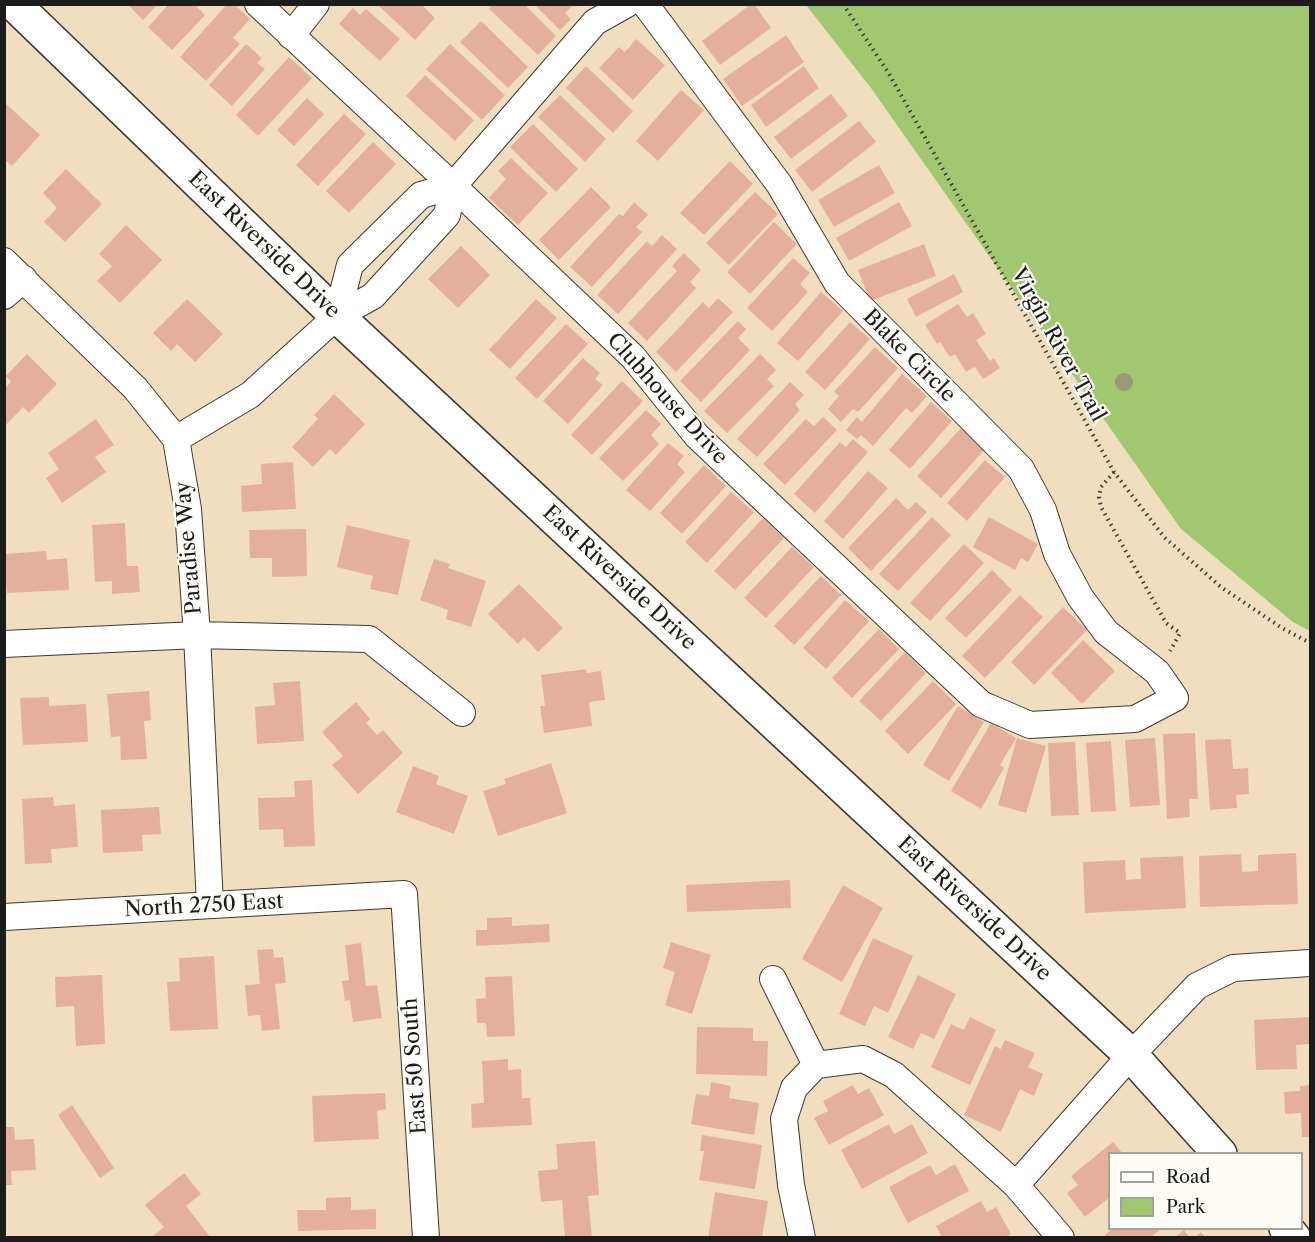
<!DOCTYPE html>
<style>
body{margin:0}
#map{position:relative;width:1315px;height:1242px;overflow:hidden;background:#f1debf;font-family:"Libre Caslon Text",serif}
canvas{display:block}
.frame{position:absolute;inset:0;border:6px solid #1c1c1c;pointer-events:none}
.legend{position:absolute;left:1108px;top:1152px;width:195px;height:78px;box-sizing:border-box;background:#fdfcf7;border:2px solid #a3a29f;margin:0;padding:8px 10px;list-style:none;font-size:18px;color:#1c1c1c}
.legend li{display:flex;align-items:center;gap:12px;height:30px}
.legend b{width:30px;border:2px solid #a3a29f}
</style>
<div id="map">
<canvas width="1315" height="1242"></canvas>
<div class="frame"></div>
<ul class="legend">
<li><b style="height:8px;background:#fff"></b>Road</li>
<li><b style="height:16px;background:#a2c771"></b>Park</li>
</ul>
</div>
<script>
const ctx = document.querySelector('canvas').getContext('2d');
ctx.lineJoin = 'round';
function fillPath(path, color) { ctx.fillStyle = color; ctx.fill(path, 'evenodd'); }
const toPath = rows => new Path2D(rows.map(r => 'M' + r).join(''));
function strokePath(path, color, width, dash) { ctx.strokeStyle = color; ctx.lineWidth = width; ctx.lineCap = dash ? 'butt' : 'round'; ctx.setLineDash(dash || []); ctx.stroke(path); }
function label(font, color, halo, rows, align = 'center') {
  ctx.font = font + ' "Libre Caslon Text",serif'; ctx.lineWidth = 4.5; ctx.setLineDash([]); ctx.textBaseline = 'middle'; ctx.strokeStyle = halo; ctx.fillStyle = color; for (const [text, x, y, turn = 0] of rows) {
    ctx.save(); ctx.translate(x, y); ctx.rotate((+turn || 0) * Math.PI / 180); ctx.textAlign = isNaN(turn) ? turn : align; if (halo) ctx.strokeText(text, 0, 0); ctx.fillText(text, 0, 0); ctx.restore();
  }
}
fillPath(toPath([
 [806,5,1310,5,1310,631,1293,622,1181,529,871,88]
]), '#a2c771');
fillPath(toPath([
 [127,4,158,4,143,20],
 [169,4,194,4,205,15,172,50,148,27],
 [227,4,234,4,250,19,233,38,240,44,206,81,180,57],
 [377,4,421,4,435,18,415,40],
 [493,4,524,4,556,36,538,55,489,9],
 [534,4,574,4,565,13,571,19,560,30],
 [751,4,754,4,771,28,720,65,702,41],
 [353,8,360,15,366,9,400,39,380,61,339,24],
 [481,21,528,67,508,88,460,42],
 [786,35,804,62,742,106,723,79],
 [636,39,665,65,633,100,599,68,619,47,625,52],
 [246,44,262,58,257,63,265,69,232,106,209,85],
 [450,44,505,95,482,120,426,69],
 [289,57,312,78,258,136,236,115],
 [586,66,633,111,613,133,566,88],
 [804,66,819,88,766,127,751,105],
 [425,75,474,120,455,141,406,96],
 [681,90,704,110,658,161,636,141],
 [831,94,848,116,791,159,774,137],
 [560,95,606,139,585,162,538,117],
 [307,98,324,114,294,146,277,130],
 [4,102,40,135,12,166,4,159],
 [344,114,366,134,318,186,296,165],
 [859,121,876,142,812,192,795,170],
 [533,124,578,169,556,192,510,147],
 [373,142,396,164,349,213,326,191],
 [511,158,548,193,518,225,489,198,506,179,498,171],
 [730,161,753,184,704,235,680,213],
 [879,165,895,193,834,227,818,200],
 [66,169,102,204,65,242,44,222,57,208,43,193],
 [591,187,611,207,559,260,539,240],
 [755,192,778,214,729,265,706,243],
 [634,202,648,215,636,227,642,232,592,287,570,267,619,214,623,216],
 [899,202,912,226,849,261,836,238],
 [774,222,797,244,750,294,727,272],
 [126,225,162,260,120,303,97,281,112,266,99,254],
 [662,235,677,249,618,314,597,295,647,241,652,246],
 [924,244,936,276,870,301,858,270],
 [461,246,490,275,458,308,428,279],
 [684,253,701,270,690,282,696,288,647,341,628,323,677,271,672,266],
 [793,258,810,273,800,284,808,292,772,331,747,308],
 [954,274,963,292,916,317,907,299],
 [821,292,843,311,798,361,777,343],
 [718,298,733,312,676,372,656,352,703,302,709,308],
 [187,299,223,334,195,362,177,344,171,351,153,333],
 [536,299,557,318,510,369,489,350],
 [958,304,967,317,973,313,986,334,976,340,990,361,994,358,1000,368,983,379,975,367,966,372,955,354,950,357,940,342,937,344,925,325],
 [738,321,746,329,738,338,750,350,701,402,680,381],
 [850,322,870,339,825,390,805,372],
 [566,324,588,344,537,399,515,378],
 [875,347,898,368,858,412,853,409,841,422,828,409,839,396,834,392],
 [27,354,57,384,29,413,23,407,7,424,4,422,4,389,11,382,6,376],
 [760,354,776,370,767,379,774,386,727,433,704,411],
 [583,358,600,373,595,379,603,385,568,424,543,401],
 [902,374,927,396,912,413,906,408,873,446,861,435,857,439,846,430,857,417,862,422],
 [622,381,643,401,592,455,571,435],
 [790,382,804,395,795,404,800,410,757,457,737,439],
 [334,394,365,424,336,455,330,449,313,467,292,447,318,419,314,415],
 [931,402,952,421,910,469,889,450],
 [646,410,661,424,651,435,659,444,623,481,599,458],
 [823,417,837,430,785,485,763,464,806,419,814,426],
 [96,419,114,445,95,457,106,472,62,503,46,478,59,469,48,453],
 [962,427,985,449,941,498,917,476],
 [853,439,868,452,815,513,794,494,840,442,846,447],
 [668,443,684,456,677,464,685,472,650,511,626,490],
 [985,460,1005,477,967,521,947,503],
 [293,462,296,509,242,512,241,486,262,484,261,464],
 [704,465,726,486,682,534,660,513],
 [868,471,888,488,843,539,824,521],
 [731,492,754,512,707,563,685,542],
 [896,498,908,510,916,502,927,512,871,571,848,548],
 [932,517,951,535,898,591,879,574],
 [989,517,1038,544,1028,562,1021,558,1015,570,973,547],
 [763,518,784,538,735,590,714,571],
 [125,523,127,566,138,566,140,592,112,594,112,581,95,582,92,525],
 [347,525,410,540,398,595,370,589,373,576,337,567],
 [306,529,307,576,272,577,272,558,250,558,249,530],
 [964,544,984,563,930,621,910,603],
 [792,547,814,567,766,618,744,598],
 [46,551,47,560,67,558,69,590,7,593,4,554],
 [434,559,450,564,448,568,486,581,471,627,446,619,448,610,420,600],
 [992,570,1012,590,966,638,945,618],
 [821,576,841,595,794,645,774,626],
 [519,584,563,628,538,652,524,637,518,644,488,614],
 [1020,595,1043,617,985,678,962,656],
 [845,600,869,621,826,669,803,648],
 [1063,607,1087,630,1034,685,1011,662],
 [879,629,899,649,852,698,832,678],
 [1083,640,1115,671,1082,704,1051,673],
 [905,652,926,673,881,721,859,701],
 [586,669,587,673,601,671,605,700,589,702,592,726,544,733,540,706,545,706,541,675],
 [300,681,304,741,257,744,255,707,275,705,273,683],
 [933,681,956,704,908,754,885,731],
 [149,691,151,720,144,721,147,759,121,760,120,736,111,737,107,694],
 [49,697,49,706,86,704,88,742,23,745,20,698],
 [356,702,370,719,366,723,377,735,383,730,403,753,358,794,332,765,343,756,322,732],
 [958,706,984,722,949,781,923,765],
 [991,723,1016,738,1000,765,1004,768,981,809,951,791],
 [1195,733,1198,799,1189,799,1190,817,1167,819,1163,734],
 [1017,738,1046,746,1026,813,998,805],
 [1155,738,1160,805,1130,807,1125,740],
 [1231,739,1233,769,1248,768,1249,794,1236,795,1237,808,1210,810,1205,740],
 [1111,741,1116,811,1091,812,1086,743],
 [1075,742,1079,815,1051,816,1048,743],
 [551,763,567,813,498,836,483,791,506,784,504,779],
 [413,766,439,776,436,784,468,796,454,834,396,812],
 [312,780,315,846,284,847,283,829,259,830,258,798,295,797,294,781],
 [53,797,54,806,75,804,78,847,51,849,52,863,25,864,22,799],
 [159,807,161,834,142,835,143,851,103,853,101,810],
 [1296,853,1298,904,1200,907,1199,856,1241,854,1242,872,1258,871,1258,855],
 [1183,856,1186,908,1085,913,1083,862,1125,860,1126,880,1141,879,1140,858],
 [790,880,791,908,687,912,686,885],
 [843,885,883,908,842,982,802,959],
 [512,917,512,926,549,924,550,942,476,946,476,930,487,930,487,918],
 [873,938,913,956,888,1013,874,1006,865,1026,839,1014],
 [671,942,711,955,692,1014,665,1005,675,972,663,968],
 [361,943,366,986,377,985,382,1018,353,1022,350,1000,345,1001,342,981,349,980,345,945],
 [273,949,274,958,283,957,286,983,275,984,280,1029,262,1031,260,1015,248,1016,245,985,260,984,257,950],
 [214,956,218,1029,170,1031,167,982,180,981,179,958],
 [102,975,105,1044,76,1046,74,1006,56,1007,55,977],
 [918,975,956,994,934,1039,921,1033,913,1049,888,1037],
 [512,976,515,1036,487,1037,486,1023,477,1023,476,999,486,998,485,977],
 [970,1017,996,1030,970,1085,931,1067,951,1024,964,1030],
 [1310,1017,1310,1044,1296,1045,1297,1069,1256,1070,1254,1020],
 [697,1027,753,1028,753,1041,768,1041,767,1076,696,1074],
 [1005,1040,1035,1053,1028,1067,1043,1074,1034,1096,1020,1089,1001,1132,964,1115,995,1046,1001,1049],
 [508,1059,508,1070,521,1069,522,1098,530,1098,532,1125,472,1128,471,1104,484,1103,482,1061],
 [711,1082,731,1086,729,1098,759,1103,754,1135,691,1124,696,1094,709,1096],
 [853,1085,858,1094,869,1088,884,1115,829,1145,814,1118,828,1111,823,1101],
 [1310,1085,1310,1137,1302,1137,1301,1113,1285,1114,1284,1092,1300,1091,1300,1086],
 [385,1093,386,1109,377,1111,379,1139,314,1142,312,1096],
 [72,1105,114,1168,100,1178,58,1115],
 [889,1124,894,1134,912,1124,928,1153,862,1189,841,1150],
 [4,1127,14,1127,15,1140,34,1139,36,1170,11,1171,12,1185,4,1185],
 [702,1135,762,1145,755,1189,699,1180,704,1151,700,1151],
 [595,1141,599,1195,588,1196,592,1238,565,1238,562,1200,541,1202,538,1171,558,1169,556,1144],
 [1113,1142,1123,1154,1110,1154,1110,1197,1085,1217,1067,1193,1078,1185,1071,1176],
 [955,1164,969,1191,908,1223,889,1187,930,1165,936,1175],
 [184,1173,201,1194,186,1206,211,1238,155,1238,153,1236,164,1227,145,1205],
 [715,1192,768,1201,762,1238,708,1238],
 [351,1197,351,1210,376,1209,376,1229,298,1231,297,1210,326,1210,326,1198],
 [981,1201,987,1212,996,1207,1011,1234,1005,1238,942,1238,936,1226],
 [1113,1228,1162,1228,1150,1238,1102,1238],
 [1184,1230,1190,1238,1174,1238],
 [1201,1232,1206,1238,1194,1238]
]), '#e5b09b');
const street = toPath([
 [258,4,453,186,633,357,697,436,981,704,1030,725,1135,719,1175,698,1157,672,1106,632,1080,597,1057,554,1043,510,1021,469,837,283,779,184,645,4],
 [291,36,316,4],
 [4,261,135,388,176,439,188,509,197,635,210,905],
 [4,296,24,279],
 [337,316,350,265,421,195,453,186],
 [176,439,250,395,337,316,373,296,447,215,453,186,595,22,627,4],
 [4,644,197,635,369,639,462,713],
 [4,917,404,894,426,1238],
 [773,979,816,1065],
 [1016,1185,1131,1055,1197,986,1233,968,1310,963],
 [802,1238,791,1185,784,1119,794,1088,816,1065,863,1059,894,1075,1016,1185,1061,1238]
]);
const primary = toPath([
 [14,4,337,316,1131,1055,1220,1154],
 [1286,1228,1294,1238]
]);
strokePath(street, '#3c3934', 28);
strokePath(primary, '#3c3934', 36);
strokePath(toPath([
 [843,4,888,72,1114,472,1164,537,1221,587,1282,628,1310,643],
 [1114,472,1101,487,1099,497,1101,507,1166,623,1180,633,1170,651]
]), '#3c3934', 4, [1.5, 4.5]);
strokePath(street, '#fff', 26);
strokePath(primary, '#fff', 33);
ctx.fillStyle = '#9a9978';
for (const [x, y] of [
 [1124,382]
]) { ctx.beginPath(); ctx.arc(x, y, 9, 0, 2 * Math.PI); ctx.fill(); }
label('21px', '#1c1c1c', '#fdfcf7', [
 ["East Riverside Drive",264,245,44],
 ["Virgin River Trail",1058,345,61],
 ["Blake Circle",909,356,45],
 ["Clubhouse Drive",667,399,48],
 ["Paradise Way",189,548,-95],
 ["East Riverside Drive",619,578,43],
 ["North 2750 East",204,906,-3],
 ["East Riverside Drive",974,909,43],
 ["East 50 South",415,1066,-94]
]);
</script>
